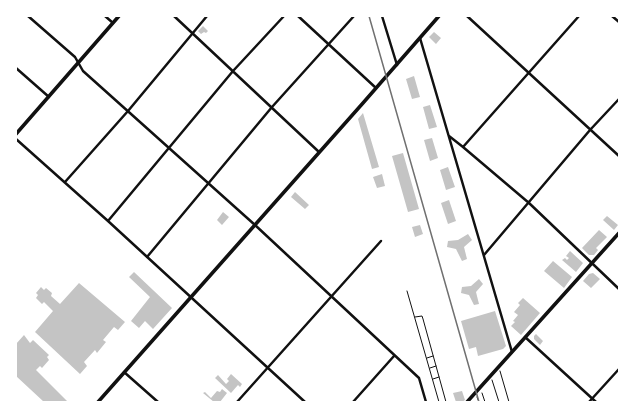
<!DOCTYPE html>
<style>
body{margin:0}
#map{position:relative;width:635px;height:418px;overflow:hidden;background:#fff;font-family:"DM Sans",sans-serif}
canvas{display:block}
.frame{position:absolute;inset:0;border:17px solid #fff;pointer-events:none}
</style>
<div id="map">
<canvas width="635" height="418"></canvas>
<div class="frame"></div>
</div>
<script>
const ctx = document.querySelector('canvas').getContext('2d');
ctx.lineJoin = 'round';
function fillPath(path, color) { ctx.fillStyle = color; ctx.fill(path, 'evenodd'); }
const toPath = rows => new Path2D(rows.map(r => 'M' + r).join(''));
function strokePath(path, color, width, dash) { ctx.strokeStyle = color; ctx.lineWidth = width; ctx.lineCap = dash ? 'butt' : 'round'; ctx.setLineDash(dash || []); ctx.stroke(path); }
fillPath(toPath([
 [203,26,208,31,206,33,204,32,201,34,198,31],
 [434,32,441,38,436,44,429,37],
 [414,76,420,97,412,99,406,79],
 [430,105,437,127,429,129,423,107],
 [363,113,379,167,372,169,358,119],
 [432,138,438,158,430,161,424,140],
 [403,153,419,209,408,212,392,156],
 [448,167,455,187,446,190,440,170],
 [382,174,385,186,377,188,373,177],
 [295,192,309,205,305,209,291,197],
 [449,200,456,221,448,224,441,203],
 [223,212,229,217,222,225,217,220],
 [607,216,618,225,614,230,603,220],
 [420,225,423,234,415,237,412,227],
 [599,230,607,237,596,248,598,250,594,255,589,255,582,248],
 [468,234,472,240,464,247,467,259,462,261,456,249,447,247,448,241,458,240],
 [570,251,583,263,576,272,562,260,565,258,567,260,569,258,566,256],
 [553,261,572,277,564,288,544,271],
 [134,272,172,308,153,329,145,321,139,328,131,321,150,297,129,277],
 [593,273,600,279,591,288,583,281,589,274],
 [479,279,483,284,476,292,479,304,474,305,469,295,461,293,462,287,471,286],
 [79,283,125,322,118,330,114,327,103,340,106,342,97,353,95,350,84,362,87,366,80,374,35,332,53,311,44,302,42,304,36,298,38,295,36,293,41,287,44,290,46,288,52,293,51,296,60,304],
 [523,298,540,313,521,335,511,326,515,322,513,321,518,315,514,312,520,305,518,303],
 [495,311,506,346,503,349,478,356,476,347,469,349,461,321],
 [536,334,543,341,540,345,534,339,534,336],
 [24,335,30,343,33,340,49,355,47,357,49,360,42,368,40,366,36,370,67,401,66,402,44,402,16,376,16,344],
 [231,374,242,384,240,387,238,385,231,393,215,378,218,375,226,384,229,381,227,379],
 [222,389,227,393,220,402,214,402,203,393,205,392,211,398,217,391,220,392],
 [462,391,465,400,462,402,456,402,453,393]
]), '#c4c4c4');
strokePath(toPath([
 [407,291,439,402],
 [415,317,422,316,423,319,446,402],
 [427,358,433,356],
 [430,368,436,366],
 [500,371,509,402],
 [433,379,439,377],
 [492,380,499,402],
 [482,393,485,402],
 [477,397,479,402]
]), '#111', 1);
strokePath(toPath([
 [28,16,75,57,83,71,255,225,419,378,426,402],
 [105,16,113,23],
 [174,16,319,152],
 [298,16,376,88],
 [382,16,397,65],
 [467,16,619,156],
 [612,16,619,22],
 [420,38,512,352],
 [16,68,49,97],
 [449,136,463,147,579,16],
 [16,139,108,221,305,402],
 [463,147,529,203,619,289],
 [65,182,128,111,207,16],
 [108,221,233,71,284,16],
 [484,255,590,130,619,99],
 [147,257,272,107,354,16],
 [525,337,596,402],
 [124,372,158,402],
 [237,402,381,241],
 [353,402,394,356],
 [589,402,619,369]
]), '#111', 2.5);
strokePath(toPath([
 [16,134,119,16],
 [98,402,363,103,439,16],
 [467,402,619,233]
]), '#111', 3.5);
strokePath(toPath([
 [369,16,479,402]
]), '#707070', 1.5);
</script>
